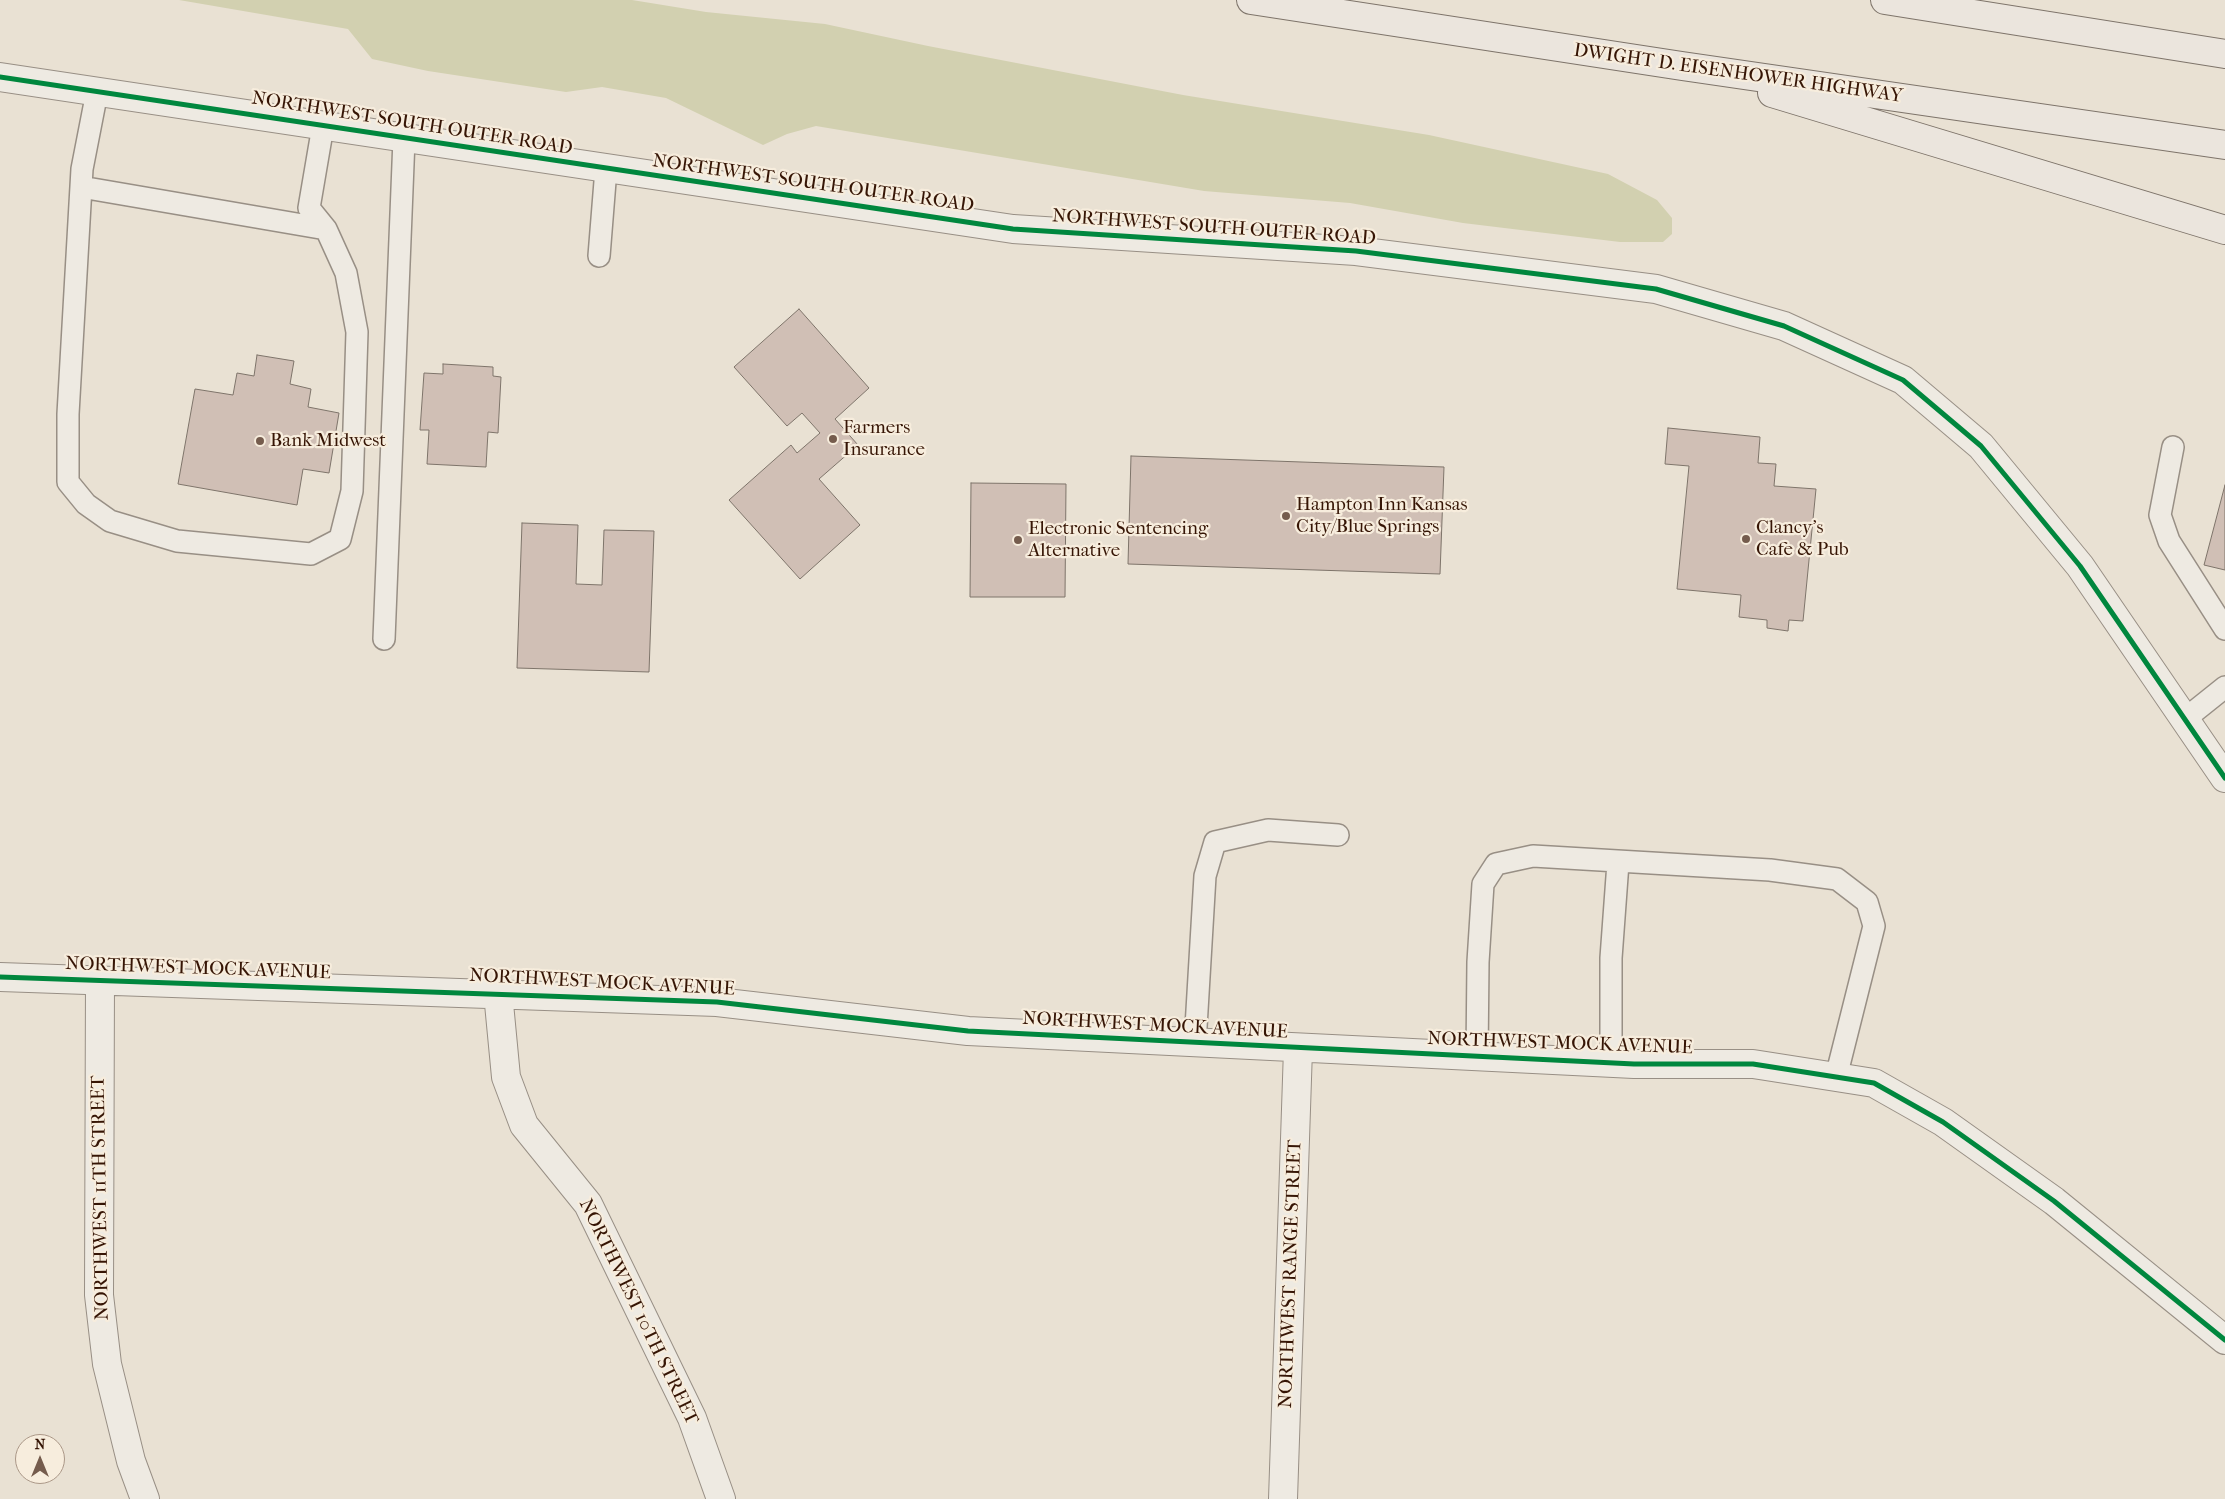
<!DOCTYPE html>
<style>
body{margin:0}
#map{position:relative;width:2225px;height:1499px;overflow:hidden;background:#e9e1d3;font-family:"IM FELL French Canon",serif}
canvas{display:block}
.north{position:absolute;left:15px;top:1434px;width:50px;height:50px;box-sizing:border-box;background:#f7eddd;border:1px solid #aa9787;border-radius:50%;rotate:0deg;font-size:14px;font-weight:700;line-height:20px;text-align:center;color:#361505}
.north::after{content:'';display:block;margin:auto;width:18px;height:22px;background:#755c4d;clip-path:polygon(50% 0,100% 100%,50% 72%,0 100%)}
</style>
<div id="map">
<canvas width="2225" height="1499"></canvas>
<div class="north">N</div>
</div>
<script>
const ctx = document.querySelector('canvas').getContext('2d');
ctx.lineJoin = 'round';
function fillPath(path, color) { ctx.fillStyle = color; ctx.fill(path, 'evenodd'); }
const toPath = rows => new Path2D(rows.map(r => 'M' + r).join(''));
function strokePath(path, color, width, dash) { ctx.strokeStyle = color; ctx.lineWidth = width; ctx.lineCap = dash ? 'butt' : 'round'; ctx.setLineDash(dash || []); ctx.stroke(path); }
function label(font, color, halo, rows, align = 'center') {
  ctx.font = font + ' "IM FELL French Canon",serif'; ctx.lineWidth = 4.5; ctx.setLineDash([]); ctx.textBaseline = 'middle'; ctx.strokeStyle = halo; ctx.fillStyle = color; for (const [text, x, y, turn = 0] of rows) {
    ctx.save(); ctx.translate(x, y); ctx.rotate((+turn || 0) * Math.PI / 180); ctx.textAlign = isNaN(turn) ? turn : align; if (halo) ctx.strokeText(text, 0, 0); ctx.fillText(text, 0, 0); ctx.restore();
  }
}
fillPath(toPath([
 [179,0,632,0,706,12,825,24,928,46,1183,95,1429,135,1608,174,1657,200,1672,218,1672,234,1663,242,1620,242,1463,223,1350,203,1204,191,816,126,787,134,763,145,666,98,602,87,566,92,428,71,372,59,348,29]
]), '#d2d0b0');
const building = toPath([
 [799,309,869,388,835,419,858,445,819,479,860,525,800,579,729,500,791,445,797,453,820,433,802,413,787,426,734,367,799,309],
 [257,355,294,361,290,384,311,389,308,407,339,413,329,473,303,469,297,505,178,484,195,389,233,395,237,373,254,376,257,355],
 [443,364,493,367,493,376,501,377,498,433,488,432,486,467,427,464,429,430,420,430,424,373,443,374,443,364],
 [1668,428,1760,437,1758,463,1776,464,1774,486,1816,489,1803,621,1789,620,1788,631,1767,628,1767,620,1739,617,1741,595,1677,589,1689,466,1665,464,1668,428],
 [1131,456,1444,467,1440,574,1128,564,1131,456],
 [971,483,1066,484,1065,597,970,597,971,483],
 [2225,485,2225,570,2204,565,2225,485],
 [522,523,578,525,576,584,602,585,604,530,654,531,649,672,517,668,522,523]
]);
fillPath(building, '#d0bfb5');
strokePath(building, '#7e746a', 1);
const service = toPath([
 [97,92,82,169,68,414,68,482,86,504,110,521,177,541,311,554,340,539,352,491,357,332,346,273,326,229,309,208,323,126],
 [81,187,326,229],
 [599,256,606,169],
 [2173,447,2160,515,2169,541,2225,629],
 [384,639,404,139],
 [2185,719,2225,687],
 [1195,1044,1205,876,1215,842,1268,830,1338,835],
 [1477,1057,1478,962,1483,884,1496,864,1533,856,1770,870,1837,879,1867,902,1874,926,1836,1077],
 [1611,1062,1611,958,1618,863]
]);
const minor = toPath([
 [0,77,1013,229,1356,251,1656,289,1784,326,1903,380,1981,446,2080,566,2225,778],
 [0,977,717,1002,968,1031,1634,1064,1753,1064,1836,1077,1874,1083,1943,1122,2054,1201,2225,1340],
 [100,980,99,1295,107,1364,131,1461,145,1499],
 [498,993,506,1077,524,1125,588,1204,692,1418,721,1499],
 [1283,1499,1298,1049]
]);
const motorway = toPath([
 [1251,0,1682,66,2225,145],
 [1885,0,2225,54],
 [1772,93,2225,230]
]);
strokePath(service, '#988f85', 24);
strokePath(minor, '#988f85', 30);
strokePath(motorway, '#7e746a', 30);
strokePath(service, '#eeeae2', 21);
strokePath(minor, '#eeeae2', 28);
strokePath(motorway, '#ebe5dd', 28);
strokePath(toPath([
 [0,77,1013,229,1356,251,1656,289,1784,326,1903,380,1981,446,2080,566,2225,778],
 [0,977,717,1002,968,1031,1634,1064,1753,1064,1836,1077,1874,1083,1943,1122,2054,1201,2225,1340]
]), '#00873e', 5);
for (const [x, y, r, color] of [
 [833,439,5,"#755c4d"],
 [260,441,5,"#755c4d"],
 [1286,516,5,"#755c4d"],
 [1746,539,5,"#755c4d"],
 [1018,540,5,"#755c4d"]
]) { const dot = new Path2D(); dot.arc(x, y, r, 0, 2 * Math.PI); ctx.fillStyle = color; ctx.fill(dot); strokePath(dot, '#f7eddd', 2); }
label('19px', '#361505', '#f7eddd', [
 ["DWIGHT D. EISENHOWER HIGHWAY",1738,74,8],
 ["NORTHWEST SOUTH OUTER ROAD",412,124,9],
 ["NORTHWEST SOUTH OUTER ROAD",813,184,8],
 ["NORTHWEST SOUTH OUTER ROAD",1214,228,4],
 ["NORTHWEST MOCK AVENUE",198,969,2],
 ["NORTHWEST MOCK AVENUE",602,983,3],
 ["NORTHWEST MOCK AVENUE",1155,1026,3],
 ["NORTHWEST MOCK AVENUE",1560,1044,2],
 ["NORTHWEST 11TH STREET",101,1198,-91],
 ["NORTHWEST RANGE STREET",1291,1274,-88],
 ["NORTHWEST 10TH STREET",638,1312,64]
]);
label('19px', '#361505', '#f7eddd', [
 ["Farmers",843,428],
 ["Insurance",843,450],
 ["Bank Midwest",270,441],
 ["Hampton Inn Kansas",1296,505],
 ["City/Blue Springs",1296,527],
 ["Clancy's",1756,528],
 ["Cafe & Pub",1756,550],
 ["Electronic Sentencing",1028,529],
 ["Alternative",1028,551]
], 'left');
</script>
